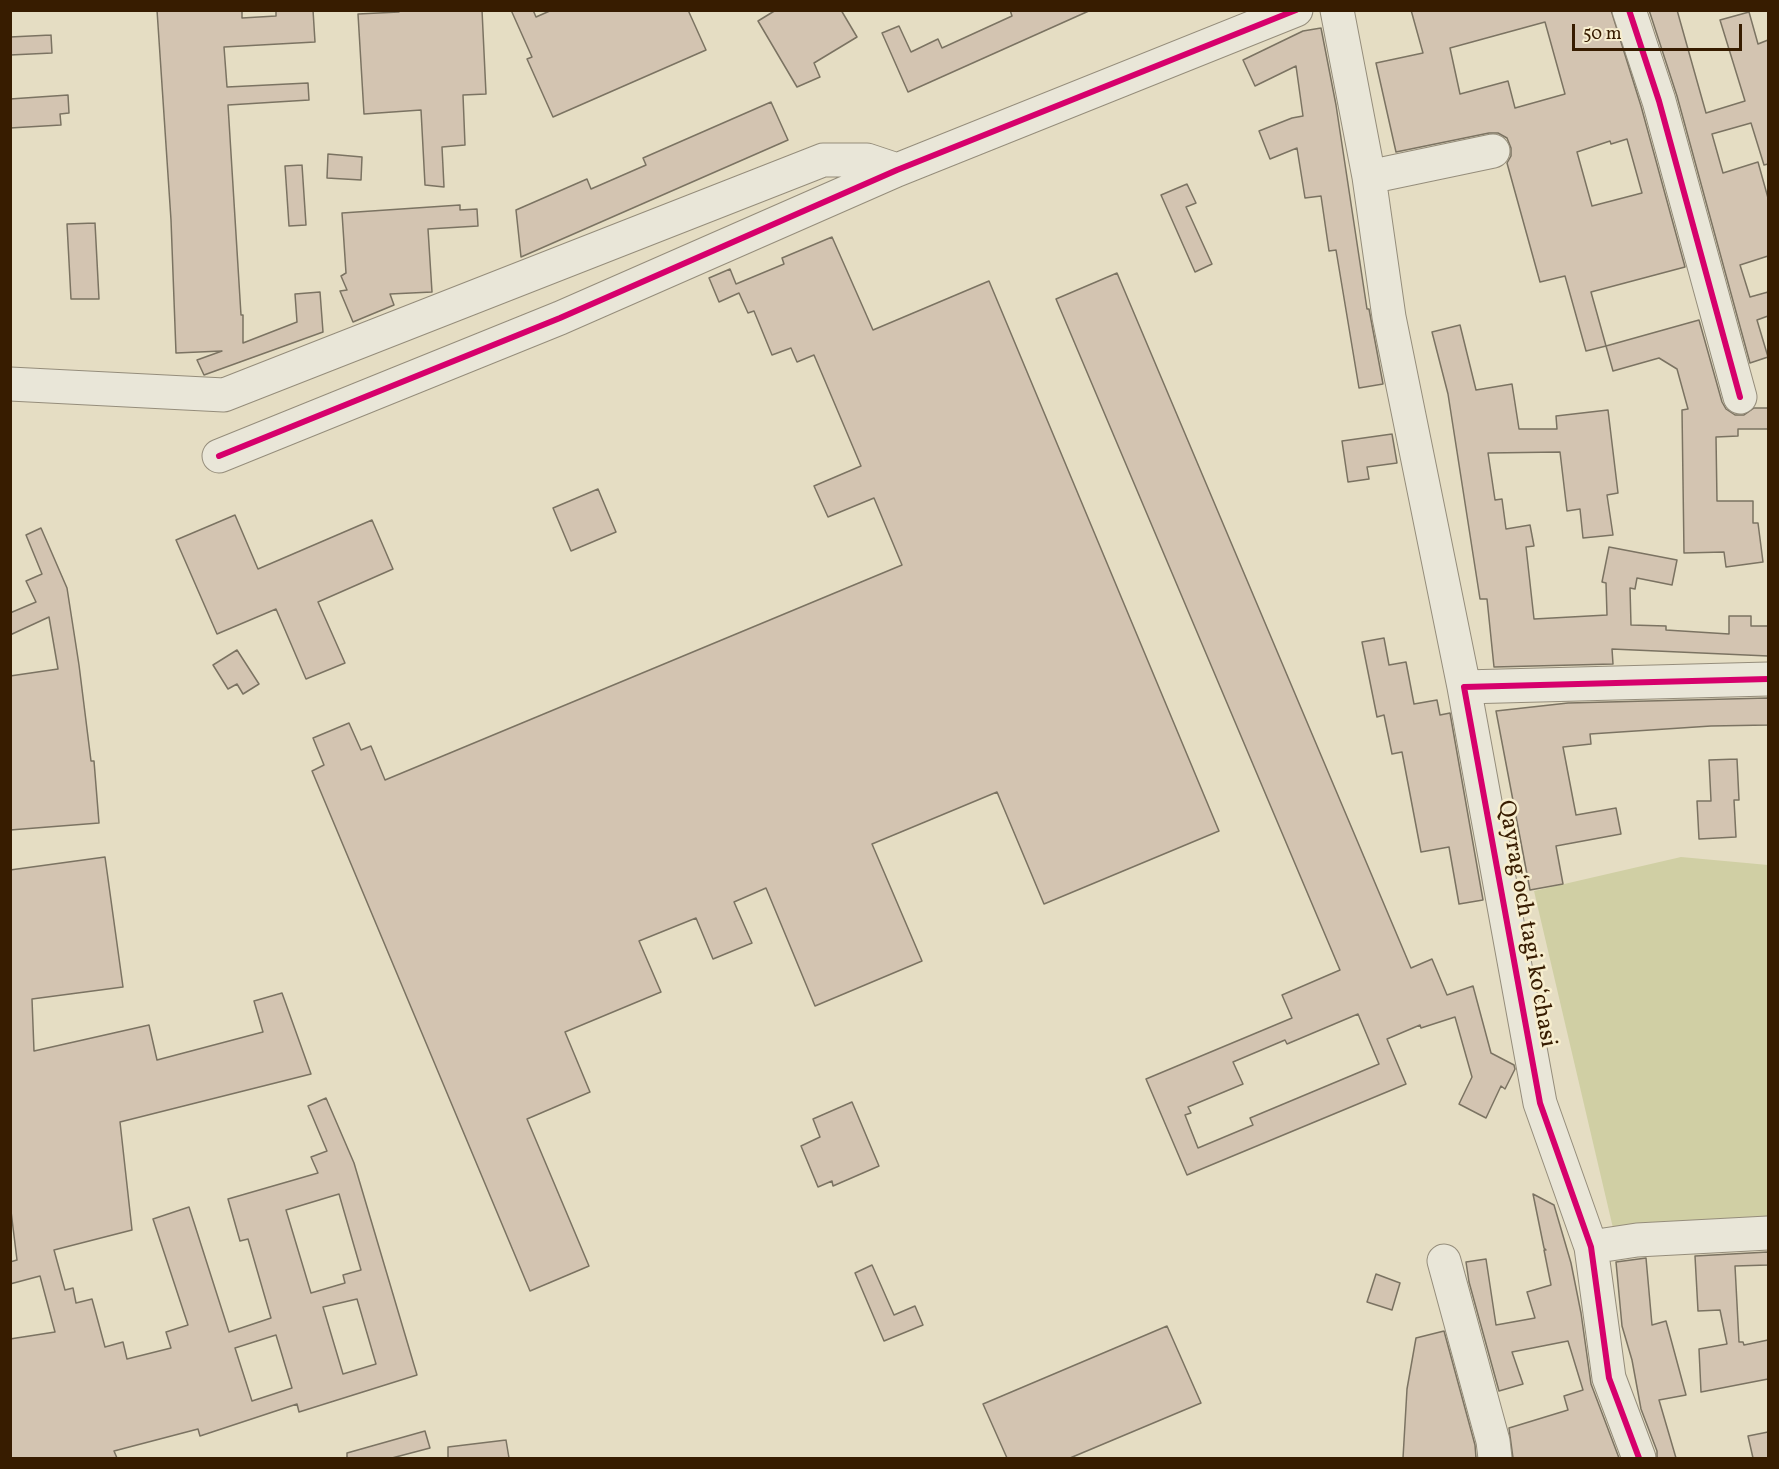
<!DOCTYPE html>
<meta charset="utf-8">
<style>
body{margin:0}
#map{position:relative;width:1779px;height:1469px;overflow:hidden;background:#e5ddc3;font-family:Vollkorn,serif}
canvas{display:block}
.frame{position:absolute;inset:0;border:12px solid #371c00;pointer-events:none}
.scale{position:absolute;left:1572px;top:24px;width:170px;height:27px;box-sizing:border-box;border:3px solid #371c00;border-top:0;padding-left:8px;font-size:18px;line-height:21px;white-space:nowrap;color:#371c00;-webkit-text-stroke:4px #f7eecf;paint-order:stroke}
</style>
<div id="map">
<canvas width="1779" height="1469"></canvas>
<div class="frame"></div>
<div class="scale">50 m</div>
</div>
<script>
const ctx = document.querySelector('canvas').getContext('2d');
ctx.lineJoin = 'round';
function fillPath(path, color) { ctx.fillStyle = color; ctx.fill(path, 'evenodd'); }
const toPath = rows => new Path2D(rows.map(r => 'M' + r).join(''));
function strokePath(path, color, width, dash) { ctx.strokeStyle = color; ctx.lineWidth = width; ctx.lineCap = dash ? 'butt' : 'round'; ctx.setLineDash(dash || []); ctx.stroke(path); }
function label(font, color, halo, rows, align = 'center') {
  ctx.font = font + ' Vollkorn,serif'; ctx.lineWidth = 5; ctx.setLineDash([]); ctx.textBaseline = 'middle'; ctx.strokeStyle = halo; ctx.fillStyle = color; for (const [text, x, y, turn = 0] of rows) {
    ctx.save(); ctx.translate(x, y); ctx.rotate((+turn || 0) * Math.PI / 180); ctx.textAlign = isNaN(turn) ? turn : align; if (halo) ctx.strokeText(text, 0, 0); ctx.fillText(text, 0, 0); ctx.restore();
  }
}
fillPath(toPath([
 [1681,857,1768,865,1768,1219,1613,1228,1534,891]
]), '#d0cfa4');
const building = toPath([
 [157,10,242,10,242,18,276,16,276,10,313,10,315,42,224,47,227,87,308,83,309,100,228,105,241,315,243,315,243,343,297,322,295,294,320,292,323,332,204,375,197,360,222,351,176,353,171,220,157,10],
 [399,10,482,10,486,94,463,95,465,145,442,147,444,187,425,185,421,110,364,114,358,14,399,12,399,10],
 [511,10,533,10,536,17,552,10,688,10,706,50,553,117,527,59,532,57,511,10],
 [776,10,841,10,857,37,814,63,820,77,797,87,758,21,776,10],
 [1010,10,1091,10,908,92,882,33,899,26,911,52,938,39,942,48,1012,16,1010,10],
 [1411,10,1611,10,1641,106,1685,267,1591,292,1606,346,1586,351,1565,276,1540,282,1507,163,1511,156,1511,148,1507,138,1498,133,1489,133,1396,152,1376,63,1423,53,1411,10],
 [1545,22,1565,94,1515,108,1508,81,1460,94,1450,48,1545,22],
 [1627,139,1642,193,1592,206,1577,152,1610,141,1611,144,1627,139],
 [1649,10,1677,10,1706,113,1745,101,1720,20,1749,12,1758,44,1768,40,1768,164,1764,165,1751,123,1712,134,1723,173,1758,162,1768,198,1768,256,1740,265,1750,297,1768,292,1768,316,1757,320,1768,357,1750,363,1677,96,1649,10],
 [1321,28,1336,105,1367,309,1369,309,1383,384,1359,388,1336,250,1329,251,1321,196,1305,198,1297,148,1270,159,1259,131,1292,118,1303,116,1296,66,1255,86,1243,60,1303,31,1321,28],
 [51,35,52,53,10,55,10,37,51,35],
 [68,95,69,113,60,114,61,125,10,128,10,99,68,95],
 [771,102,788,140,521,257,516,210,587,179,591,189,646,165,643,158,771,102],
 [328,154,362,157,361,180,327,178,328,154],
 [302,165,306,225,289,226,285,166,302,165],
 [1187,184,1196,203,1186,207,1212,264,1195,272,1161,195,1187,184],
 [460,205,460,210,477,209,478,226,428,229,432,292,390,294,394,305,353,322,340,291,347,290,341,276,346,273,342,213,460,205],
 [95,223,99,299,71,299,67,224,95,223],
 [832,237,873,330,989,281,1219,831,1044,904,997,792,872,844,922,961,815,1006,766,888,734,902,752,943,713,959,696,918,639,941,661,992,565,1032,590,1092,527,1119,589,1266,530,1291,312,771,324,765,313,738,349,723,361,750,371,746,385,780,902,565,874,498,828,517,814,486,861,466,814,355,797,362,791,348,772,355,754,311,748,313,739,293,719,302,709,278,730,269,736,284,784,264,782,258,832,237],
 [1117,273,1411,968,1432,959,1447,995,1473,986,1491,1053,1514,1065,1515,1069,1505,1089,1501,1086,1486,1118,1459,1104,1472,1077,1455,1017,1421,1028,1420,1025,1387,1039,1406,1084,1187,1175,1146,1079,1292,1018,1282,995,1340,970,1056,299,1117,273],
 [1358,1014,1379,1064,1250,1118,1253,1125,1198,1148,1185,1115,1191,1113,1188,1107,1243,1084,1233,1062,1285,1040,1287,1044,1358,1014],
 [1699,320,1722,402,1726,409,1735,415,1744,415,1754,408,1768,408,1768,429,1738,429,1738,436,1716,437,1717,501,1753,501,1753,523,1758,523,1763,562,1726,567,1724,552,1684,553,1682,410,1688,409,1677,369,1659,358,1613,371,1606,346,1699,320],
 [1460,325,1476,390,1512,384,1519,429,1557,429,1556,416,1608,410,1618,493,1607,495,1613,535,1583,538,1580,509,1567,511,1560,452,1488,453,1495,500,1502,499,1506,529,1530,525,1534,546,1526,547,1534,619,1607,615,1606,583,1602,582,1609,547,1677,560,1672,585,1637,578,1635,589,1630,588,1631,625,1666,626,1666,630,1729,634,1729,616,1751,616,1751,626,1768,626,1768,656,1612,649,1613,664,1494,667,1487,599,1480,599,1448,394,1432,332,1460,325],
 [1392,434,1397,463,1367,467,1369,479,1348,482,1342,441,1392,434],
 [598,489,616,532,571,551,553,508,598,489],
 [235,515,258,569,372,520,393,569,318,602,345,663,306,679,276,609,217,634,176,540,235,515],
 [41,528,67,588,79,665,91,761,94,761,99,823,10,830,10,676,58,669,49,617,10,635,10,613,36,602,26,581,42,574,26,535,41,528],
 [1384,638,1389,665,1406,662,1414,704,1437,700,1440,715,1450,713,1483,900,1459,904,1449,847,1421,852,1402,752,1392,754,1384,715,1377,717,1362,642,1384,638],
 [237,650,259,684,243,694,237,684,228,689,213,665,237,650],
 [1768,698,1768,725,1711,726,1590,734,1591,744,1563,747,1576,815,1616,808,1621,834,1556,846,1563,884,1530,890,1496,711,1568,703,1768,698],
 [1737,759,1739,800,1734,800,1736,837,1699,839,1697,801,1711,801,1709,760,1737,759],
 [105,857,123,987,32,999,34,1051,149,1025,157,1060,263,1032,254,1001,282,993,311,1074,120,1122,132,1230,54,1250,65,1290,73,1288,76,1303,92,1299,105,1347,123,1342,127,1359,171,1348,166,1332,188,1325,153,1219,189,1207,229,1332,271,1318,248,1239,240,1241,228,1199,318,1173,311,1157,327,1151,308,1106,326,1098,354,1163,417,1375,299,1412,297,1404,200,1436,198,1429,114,1451,117,1458,10,1458,10,1339,55,1332,40,1276,10,1284,10,1262,17,1260,10,1203,10,870,105,857],
 [339,1194,361,1270,343,1275,345,1283,311,1293,286,1210,339,1194],
 [357,1299,376,1364,343,1374,323,1307,357,1299],
 [276,1335,292,1388,252,1401,235,1348,276,1335],
 [852,1102,879,1166,833,1186,832,1181,818,1187,801,1146,820,1137,813,1119,852,1102],
 [1533,1194,1554,1205,1571,1263,1581,1313,1591,1384,1619,1458,1513,1458,1509,1428,1568,1410,1564,1396,1583,1390,1568,1341,1512,1352,1523,1384,1499,1391,1469,1282,1466,1262,1486,1259,1496,1325,1535,1318,1527,1292,1551,1285,1544,1250,1546,1250,1544,1248,1533,1194],
 [1768,1252,1768,1265,1735,1266,1739,1342,1743,1342,1744,1345,1768,1340,1768,1379,1701,1392,1699,1349,1727,1344,1720,1310,1698,1311,1695,1256,1768,1252],
 [1646,1258,1652,1325,1666,1321,1686,1395,1659,1400,1676,1458,1657,1458,1657,1451,1641,1409,1632,1360,1622,1326,1616,1262,1646,1258],
 [872,1265,894,1315,915,1306,923,1325,884,1341,855,1273,872,1265],
 [1376,1274,1400,1283,1392,1310,1367,1302,1376,1274],
 [1167,1326,1201,1403,1070,1458,1007,1458,983,1404,1167,1326],
 [1444,1331,1475,1445,1476,1458,1403,1458,1407,1389,1416,1338,1444,1331],
 [425,1431,430,1448,392,1458,347,1458,347,1453,425,1431],
 [1768,1432,1768,1458,1753,1458,1748,1436,1768,1432],
 [506,1440,509,1458,448,1458,448,1447,506,1440]
]);
fillPath(building, '#d3c4b1');
strokePath(building, '#7b7362', 1.5);
const minor = toPath([
 [1337,10,1369,177,1389,317,1464,687],
 [1629,10,1659,101,1740,397],
 [1369,177,1493,151],
 [10,384,224,395,823,160,867,160,897,170],
 [219,456,560,318,897,170,1296,10],
 [1591,1247,1637,1240,1768,1233],
 [1444,1261,1493,1441,1495,1458],
 [1639,1458,1609,1378,1591,1247,1540,1103,1464,687,1768,679]
]);
strokePath(minor, '#958d7b', 35);
strokePath(minor, '#e9e6d8', 33);
strokePath(toPath([
 [1629,10,1659,101,1740,397],
 [219,456,560,318,897,170,1296,10],
 [1639,1458,1609,1378,1591,1247,1540,1103,1464,687,1768,679]
]), '#d6006c', 6);
label('24px', '#371c00', '#f7eecf', [
 ["Qayragʻoch tagi koʻchasi",1525,924,80]
]);
</script>
